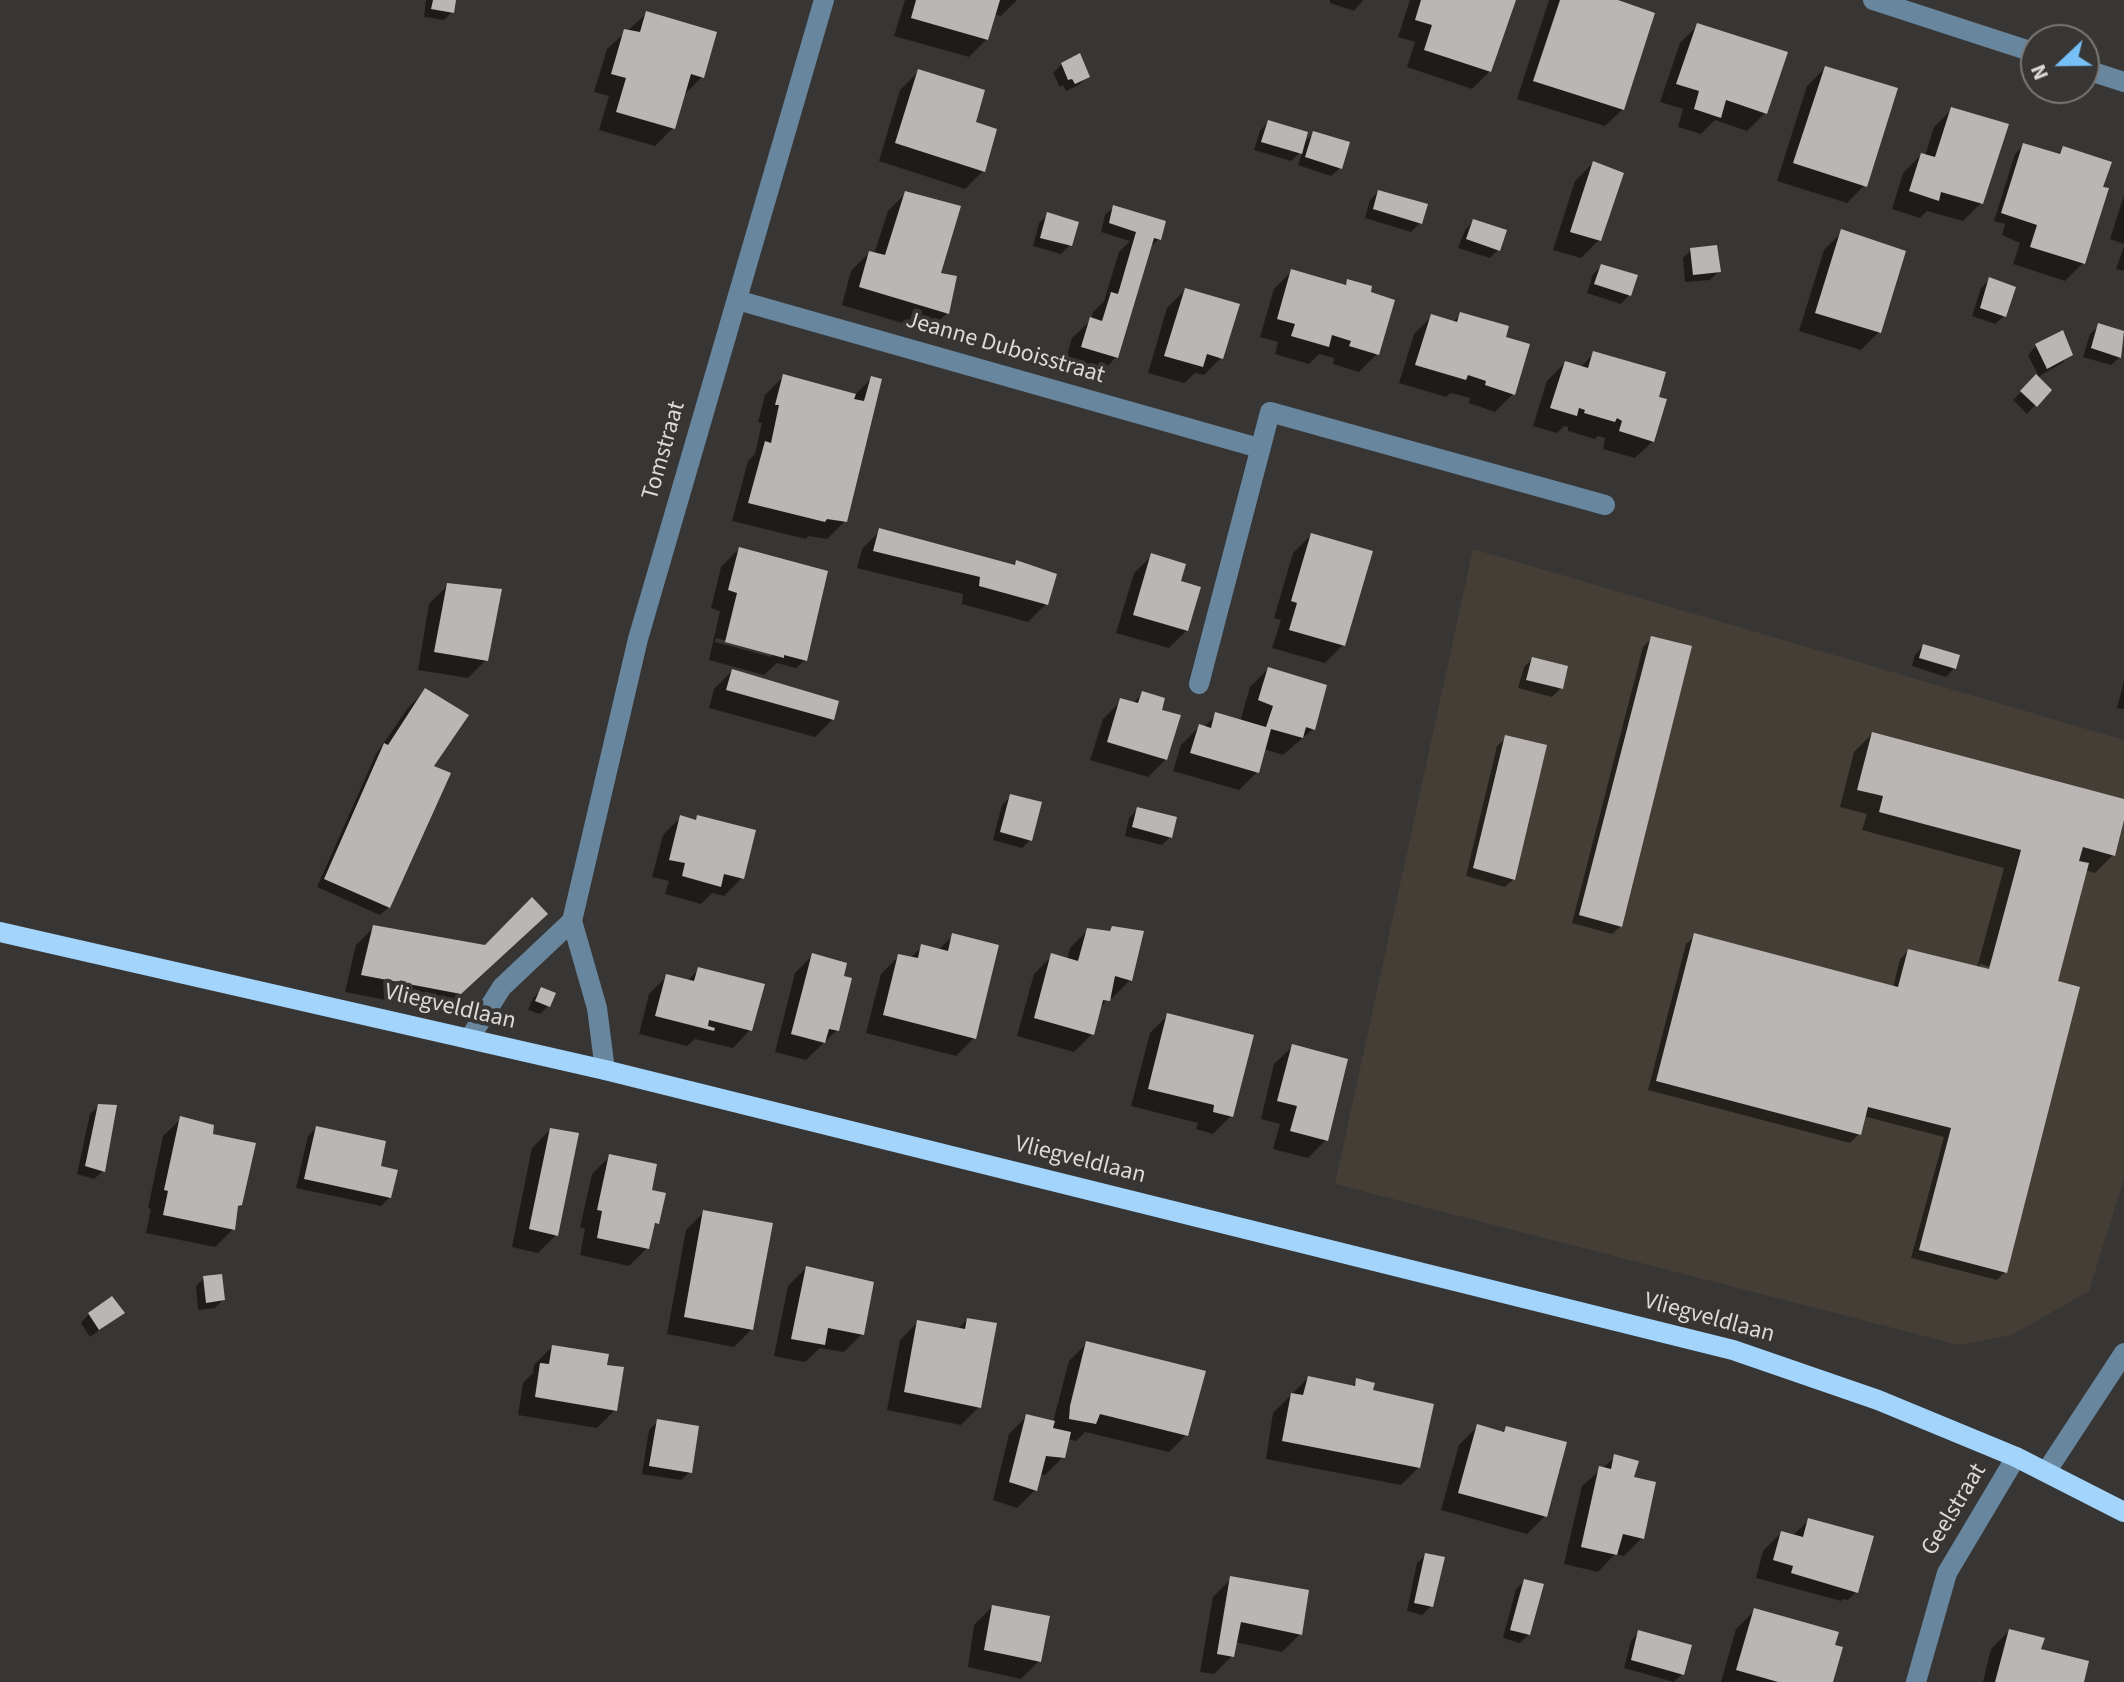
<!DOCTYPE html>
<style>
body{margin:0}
#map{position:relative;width:2124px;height:1682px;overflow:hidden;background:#383634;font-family:"Source Sans 3",sans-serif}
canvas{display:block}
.north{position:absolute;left:2020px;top:24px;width:80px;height:80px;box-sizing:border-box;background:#383634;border:2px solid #797876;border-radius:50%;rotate:248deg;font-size:22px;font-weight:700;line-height:32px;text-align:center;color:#dbdad8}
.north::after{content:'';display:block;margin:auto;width:28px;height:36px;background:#77c0f7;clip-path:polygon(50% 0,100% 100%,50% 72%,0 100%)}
</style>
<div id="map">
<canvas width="2124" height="1682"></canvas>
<div class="north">N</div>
</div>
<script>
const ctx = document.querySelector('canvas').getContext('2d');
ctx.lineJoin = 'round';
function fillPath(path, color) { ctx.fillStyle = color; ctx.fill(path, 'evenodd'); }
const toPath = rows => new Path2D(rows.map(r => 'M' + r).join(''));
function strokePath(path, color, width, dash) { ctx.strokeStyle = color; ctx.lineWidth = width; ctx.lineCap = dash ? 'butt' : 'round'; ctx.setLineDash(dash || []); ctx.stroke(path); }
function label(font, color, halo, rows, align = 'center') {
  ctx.font = font + ' "Source Sans 3",sans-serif'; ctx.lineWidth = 8; ctx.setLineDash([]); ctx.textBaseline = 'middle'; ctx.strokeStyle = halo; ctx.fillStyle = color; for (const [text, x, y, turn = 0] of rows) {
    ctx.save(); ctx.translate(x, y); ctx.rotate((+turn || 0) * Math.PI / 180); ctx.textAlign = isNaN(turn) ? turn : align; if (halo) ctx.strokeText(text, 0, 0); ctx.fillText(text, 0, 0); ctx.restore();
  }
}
fillPath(toPath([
 [1473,549,2124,740,2124,1178,2089,1291,2012,1335,1959,1345,1335,1184]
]), '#453e37');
fillPath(toPath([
 [426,0,454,0,452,12,444,20,424,17],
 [905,0,1017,0,1001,16,994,14,987,39,969,57,894,36],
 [1330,0,1363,0,1354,11,1330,3],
 [1410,0,1514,0,1490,71,1472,89,1407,67,1415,42,1398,37],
 [1549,0,1613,0,1623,109,1605,126,1517,99],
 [647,13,702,77,684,95,673,128,655,146,599,130,609,96,594,92,607,49],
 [1698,25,1765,113,1747,131,1715,120,1701,134,1678,127,1683,109,1660,102,1680,43],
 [1062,64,1087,77,1079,85,1066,91,1063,85,1060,87,1053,73],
 [1825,68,1865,185,1847,203,1777,181,1807,86],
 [918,72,973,123,983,171,965,189,879,161,900,90],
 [1952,109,1981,203,1963,221,1927,211,1920,218,1892,209,1903,173,1921,155,1925,156,1934,127],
 [1268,122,1303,144,1314,133,1340,168,1331,176,1298,165,1303,150,1291,161,1254,150,1260,131],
 [2024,145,2057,155,2064,148,2101,189,2083,263,2065,281,2013,264,2020,243,2002,235,2005,224,1994,221,2015,154],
 [1593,163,1599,240,1581,258,1553,250,1575,181],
 [1378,192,1420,223,1411,232,1365,218,1370,200],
 [906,193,939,274,947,313,929,331,842,305,851,271,869,253,874,254,888,211],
 [2124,195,2124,244,2110,239],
 [1114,207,1159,239,1150,247,1116,357,1099,375,1064,365,1072,338,1091,320,1093,312,1104,301,1119,252,1130,241,1101,232,1105,215],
 [1048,215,1070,245,1061,254,1033,246,1039,223],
 [1473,221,1498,250,1490,258,1458,248,1465,230],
 [1842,232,1879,332,1861,350,1799,331,1824,250],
 [2124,246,2124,271,2116,269],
 [1691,250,1719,271,1710,280,1685,282,1683,258],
 [1602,266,1629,295,1621,304,1587,293,1593,274],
 [1292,271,1343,286,1348,281,1377,354,1359,372,1333,364,1334,358,1319,354,1309,364,1275,354,1278,342,1260,337,1274,289],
 [1990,279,2004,316,1995,324,1972,316,1981,288],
 [1185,290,1222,357,1204,375,1195,373,1184,383,1148,373,1167,308],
 [1461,314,1503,338,1513,394,1495,412,1469,403,1470,398,1451,393,1446,397,1399,383,1414,334,1432,316,1452,323],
 [2099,326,2124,333,2120,357,2111,365,2083,357,2090,334],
 [2036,346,2071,354,2062,363,2036,378,2049,390,2027,414,2013,400,2038,375,2028,355],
 [1594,353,1656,398,1653,441,1635,458,1603,449,1605,438,1598,436,1595,439,1568,431,1568,427,1564,426,1557,433,1533,426,1547,381,1565,363,1580,368],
 [783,377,854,396,871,379,845,521,827,539,808,536,806,539,732,521,748,461,755,454,762,423,758,422,765,395],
 [880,531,1012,566,1016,562,1046,604,1028,622,962,604,963,594,857,568,862,549],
 [1311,535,1343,645,1325,663,1272,648,1281,620,1274,618,1293,553],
 [739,549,805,660,796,668,777,663,764,675,709,660,720,611,711,608,721,567],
 [716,638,772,653,772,657,715,642],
 [1152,556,1178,583,1187,630,1169,648,1116,633,1134,573],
 [447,586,486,660,468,678,418,670,429,604],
 [1651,639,1621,926,1612,934,1572,923,1643,647],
 [1923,646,1954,668,1946,677,1912,666,1915,655],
 [1532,659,1561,688,1552,697,1518,688,1524,667],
 [1268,669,1313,729,1283,755,1264,749,1257,772,1239,790,1173,771,1181,745,1199,727,1203,728,1216,715,1240,722,1250,687],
 [732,671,833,719,815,737,709,708,714,689],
 [2124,681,2124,709,2117,708],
 [426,690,431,767,389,907,380,915,317,887,376,754,408,708],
 [1143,693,1159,711,1166,759,1148,777,1090,760,1103,719,1121,701,1132,704],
 [1872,734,2124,801,2124,813,2113,855,2095,873,2085,870,2054,988,2005,1272,1997,1280,1911,1258,1944,1137,1863,1116,1859,1134,1850,1143,1648,1090,1686,944,1695,936,1893,988,1900,959,1908,951,1977,968,2004,868,1862,830,1867,814,1840,807,1854,752],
 [1980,964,2045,982,1979,968],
 [1506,738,1514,879,1505,887,1466,876,1497,746],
 [1010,797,1030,840,1022,848,993,840,1002,805],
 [1138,809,1170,837,1162,845,1125,836,1129,818],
 [681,817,694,821,698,817,742,878,724,896,712,893,701,904,665,894,669,881,652,877,663,835],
 [374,927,485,947,527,932,442,1011,345,992,356,945],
 [1112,928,1130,980,1112,998,1109,997,1099,1009,1092,1034,1074,1052,1017,1036,1034,974,1052,956,1067,960,1070,948,1088,930,1107,933],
 [953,936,974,1038,956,1056,866,1033,881,974,899,956,910,958,922,947,938,950],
 [813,955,837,1030,806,1060,775,1052,795,973],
 [699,969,750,1030,733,1048,695,1039,687,1046,639,1034,649,994,667,976,687,981],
 [542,990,548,1006,540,1014,528,1010,533,998],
 [1168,1015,1231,1116,1213,1134,1196,1129,1198,1123,1131,1106,1150,1033],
 [1292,1047,1326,1140,1308,1158,1273,1149,1280,1124,1261,1119,1274,1064],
 [99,1106,103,1171,94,1179,77,1174,90,1114],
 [181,1119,210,1135,241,1204,236,1209,233,1229,215,1247,146,1233,151,1209,148,1208,163,1136],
 [316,1128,378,1168,390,1197,381,1206,296,1188,308,1136],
 [550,1130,556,1235,538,1253,512,1247,532,1148],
 [610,1156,649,1192,657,1223,651,1228,647,1248,629,1266,580,1255,585,1229,580,1227,592,1174],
 [704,1212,752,1329,734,1347,667,1334,686,1230],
 [806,1268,862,1334,844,1352,820,1348,805,1362,774,1356,788,1286],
 [204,1278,223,1300,215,1308,198,1310,196,1286],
 [122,1313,90,1337,81,1323,89,1314],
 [967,1320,979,1407,961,1425,887,1410,900,1340,918,1322,958,1329],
 [1087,1343,1187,1434,1169,1452,1085,1432,1076,1441,1067,1439,1063,1457,1045,1475,1039,1474,1035,1490,1017,1508,993,1500,1009,1434,1027,1416,1053,1422,1069,1361],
 [552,1347,605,1366,615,1410,597,1428,518,1415,523,1383,533,1373,534,1365],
 [1308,1378,1351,1387,1357,1381,1371,1392,1419,1467,1401,1485,1266,1459,1273,1413],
 [658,1421,690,1472,681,1480,642,1474,649,1430],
 [1477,1427,1501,1433,1506,1428,1545,1516,1527,1534,1441,1510,1459,1445],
 [1615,1457,1632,1478,1642,1538,1624,1556,1615,1554,1598,1572,1564,1564,1582,1486],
 [1809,1520,1856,1592,1848,1600,1843,1599,1841,1601,1756,1578,1763,1551,1781,1533,1792,1536],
 [1426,1555,1431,1606,1422,1615,1407,1611,1417,1563],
 [1231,1579,1300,1634,1282,1652,1235,1642,1232,1656,1214,1674,1200,1672,1213,1597],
 [1525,1581,1529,1634,1520,1643,1503,1638,1516,1589],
 [992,1607,1039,1661,1021,1679,968,1667,974,1625],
 [1754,1611,1831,1682,1721,1682,1736,1629],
 [2009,1631,2039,1651,2082,1682,1983,1682,1991,1649],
 [1639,1632,1682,1674,1674,1682,1624,1668,1631,1641]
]), '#0007');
fillPath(toPath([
 [433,0,456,0,454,13,431,9],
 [916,0,1000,0,988,40,911,18],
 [1421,0,1516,0,1491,72,1424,50,1432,25,1415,20],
 [1560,0,1618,0,1655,13,1624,110,1533,81],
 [646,11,717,32,704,78,691,74,675,129,616,112,626,78,611,74,624,29,640,32],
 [1697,23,1788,52,1767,114,1726,100,1721,118,1694,109,1699,91,1676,84],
 [1080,53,1090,77,1075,84,1072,79,1068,80,1061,63],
 [1825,66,1898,88,1867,187,1793,163],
 [918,69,985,90,976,122,997,129,985,172,895,143],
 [1951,107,2009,124,1983,204,1941,192,1939,201,1909,191,1921,153,1935,157],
 [1268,120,1308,132,1302,154,1261,142],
 [1313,131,1350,142,1342,169,1305,157],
 [2023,143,2060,154,2063,146,2112,162,2103,187,2109,188,2085,264,2030,247,2037,225,2001,213],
 [1593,161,1624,173,1601,241,1570,232],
 [1378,190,1428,204,1422,224,1373,209],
 [905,191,961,206,941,273,957,276,949,314,859,287,869,251,885,255],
 [1113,205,1166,221,1161,240,1154,238,1118,358,1081,347,1090,317,1102,321,1111,292,1118,294,1136,232,1109,223],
 [1047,212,1079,222,1072,246,1040,238],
 [1473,219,1507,230,1500,251,1466,239],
 [1841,229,1906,251,1881,333,1815,313],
 [1717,245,1721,272,1693,275,1690,248],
 [1601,264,1638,275,1631,296,1594,284],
 [1291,269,1346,285,1347,279,1372,286,1371,292,1395,300,1379,355,1349,346,1351,341,1332,335,1329,347,1291,336,1295,324,1277,319],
 [1989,277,2016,287,2006,317,1980,308],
 [1185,288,1240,304,1223,359,1207,354,1203,367,1164,356],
 [1460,312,1509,326,1506,337,1530,344,1515,395,1485,385,1486,381,1468,375,1466,380,1415,365,1431,314,1457,322],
 [2098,323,2124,331,2121,358,2091,348],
 [2063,330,2073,355,2047,369,2035,344],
 [1593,351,1666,372,1659,397,1667,399,1654,442,1619,431,1622,421,1617,418,1615,422,1584,413,1585,410,1579,408,1577,416,1550,408,1565,361,1588,368],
 [783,374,856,394,854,399,864,401,871,376,882,379,847,522,827,519,825,522,748,503,765,441,771,443,779,405,775,405],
 [2036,374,2052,390,2037,407,2020,391],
 [879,528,1015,565,1016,560,1057,574,1048,605,979,586,980,577,873,551],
 [1311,533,1373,551,1345,646,1289,630,1297,603,1291,601],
 [739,547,828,571,807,661,784,655,784,658,725,642,737,593,728,590],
 [1151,553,1186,564,1181,581,1201,587,1188,631,1133,615],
 [447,583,502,589,488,661,434,652],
 [1651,636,1692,646,1622,927,1579,915],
 [1923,644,1960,655,1956,669,1919,658],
 [1532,657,1568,666,1563,689,1526,680],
 [1268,667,1327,685,1315,730,1306,727,1303,738,1271,729,1259,773,1190,753,1199,724,1211,728,1215,712,1266,727,1273,706,1258,700],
 [732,669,839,701,834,720,726,690],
 [425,688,469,715,434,766,451,773,390,908,324,879,384,743,388,745],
 [1142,691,1165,698,1162,710,1181,715,1167,760,1107,742,1120,698,1138,703],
 [1872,732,2124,799,2124,820,2115,856,2083,847,2079,861,2089,863,2058,981,2080,987,2007,1273,1919,1250,1951,1128,1868,1107,1861,1135,1656,1081,1694,933,1898,987,1908,949,1989,969,2021,850,1879,812,1883,796,1857,790],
 [1505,735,1547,745,1515,880,1473,868],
 [1010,794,1042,802,1032,841,1000,832],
 [1137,807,1177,817,1172,838,1132,827],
 [680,815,696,820,697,815,756,830,744,879,724,874,721,887,682,876,685,863,669,860],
 [532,897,548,914,461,994,361,975,373,925,485,945],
 [1112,926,1144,931,1132,981,1115,976,1110,1001,1103,1000,1094,1035,1034,1018,1051,953,1078,961,1087,928,1110,931],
 [952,933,999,945,976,1039,883,1015,898,954,918,958,921,944,948,951],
 [812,953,847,963,844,976,852,978,839,1031,829,1029,825,1043,791,1034],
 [698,967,765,984,752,1031,709,1020,708,1026,715,1028,714,1031,655,1016,666,974,694,981],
 [541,987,556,993,550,1007,535,1001],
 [1167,1013,1254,1035,1233,1117,1213,1112,1214,1105,1148,1089],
 [1292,1044,1348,1059,1328,1141,1290,1131,1297,1106,1277,1101],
 [98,1104,117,1105,105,1172,85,1166],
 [180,1116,214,1125,213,1134,256,1143,242,1205,238,1206,235,1230,163,1215,168,1191,164,1190],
 [316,1126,386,1141,381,1166,398,1170,391,1198,304,1179],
 [550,1128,579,1133,558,1236,529,1229],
 [609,1154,657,1164,652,1190,666,1193,659,1224,655,1223,649,1249,597,1238,602,1211,597,1210],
 [703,1210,773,1223,753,1330,684,1317],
 [806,1266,874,1282,864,1335,828,1328,825,1345,791,1339],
 [222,1274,225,1300,206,1303,203,1276],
 [112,1296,125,1313,99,1330,88,1313],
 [967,1318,997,1323,981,1408,904,1392,917,1320,965,1329],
 [1086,1341,1206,1371,1188,1436,1100,1414,1096,1424,1069,1419,1070,1406],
 [552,1345,609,1354,607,1365,624,1367,617,1411,535,1397,540,1363,549,1364],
 [1308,1376,1355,1386,1356,1378,1375,1383,1373,1390,1434,1404,1420,1468,1282,1441,1291,1393,1303,1395],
 [1026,1414,1055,1421,1053,1428,1071,1432,1065,1458,1046,1456,1037,1491,1009,1482],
 [657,1419,699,1426,692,1473,649,1466],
 [1477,1424,1504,1432,1506,1426,1567,1442,1547,1517,1458,1493],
 [1614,1454,1639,1461,1634,1477,1656,1482,1644,1539,1623,1534,1617,1555,1581,1547,1599,1466,1611,1469],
 [1808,1518,1874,1536,1858,1593,1791,1573,1793,1566,1773,1560,1781,1531,1803,1537],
 [1425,1553,1445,1557,1433,1607,1414,1603],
 [1230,1576,1309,1590,1302,1635,1241,1622,1234,1657,1217,1654],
 [1524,1579,1544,1584,1530,1635,1510,1630],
 [992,1605,1050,1616,1041,1662,984,1650],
 [1754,1608,1839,1632,1835,1645,1843,1647,1833,1682,1778,1682,1736,1670],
 [2009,1629,2045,1638,2041,1649,2089,1661,2084,1682,1995,1682],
 [1638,1630,1692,1645,1684,1675,1631,1660]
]), '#b9b6b4');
strokePath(toPath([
 [1873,0,2036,53],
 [2084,69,2124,82],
 [737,300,1259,448],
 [1199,684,1270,412,1605,505],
 [469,1039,502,987,572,921],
 [605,1070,597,1008,572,921,638,639,824,0],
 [2046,1472,2124,1353],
 [1916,1682,1947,1573,2016,1457]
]), '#68869e', 20);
strokePath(toPath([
 [0,932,605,1070,1733,1350,1878,1400,2016,1457,2124,1512]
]), '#a2d4fc', 20);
label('24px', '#dbdad8', '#383634', [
 ["Jeanne Duboisstraat",1005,349,16],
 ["Tomstraat",665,451,-74],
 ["Vliegveldlaan",450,1008,13],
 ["Vliegveldlaan",1080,1161,14],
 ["Vliegveldlaan",1709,1319,15],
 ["Geelstraat",1955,1510,-59]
]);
</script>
